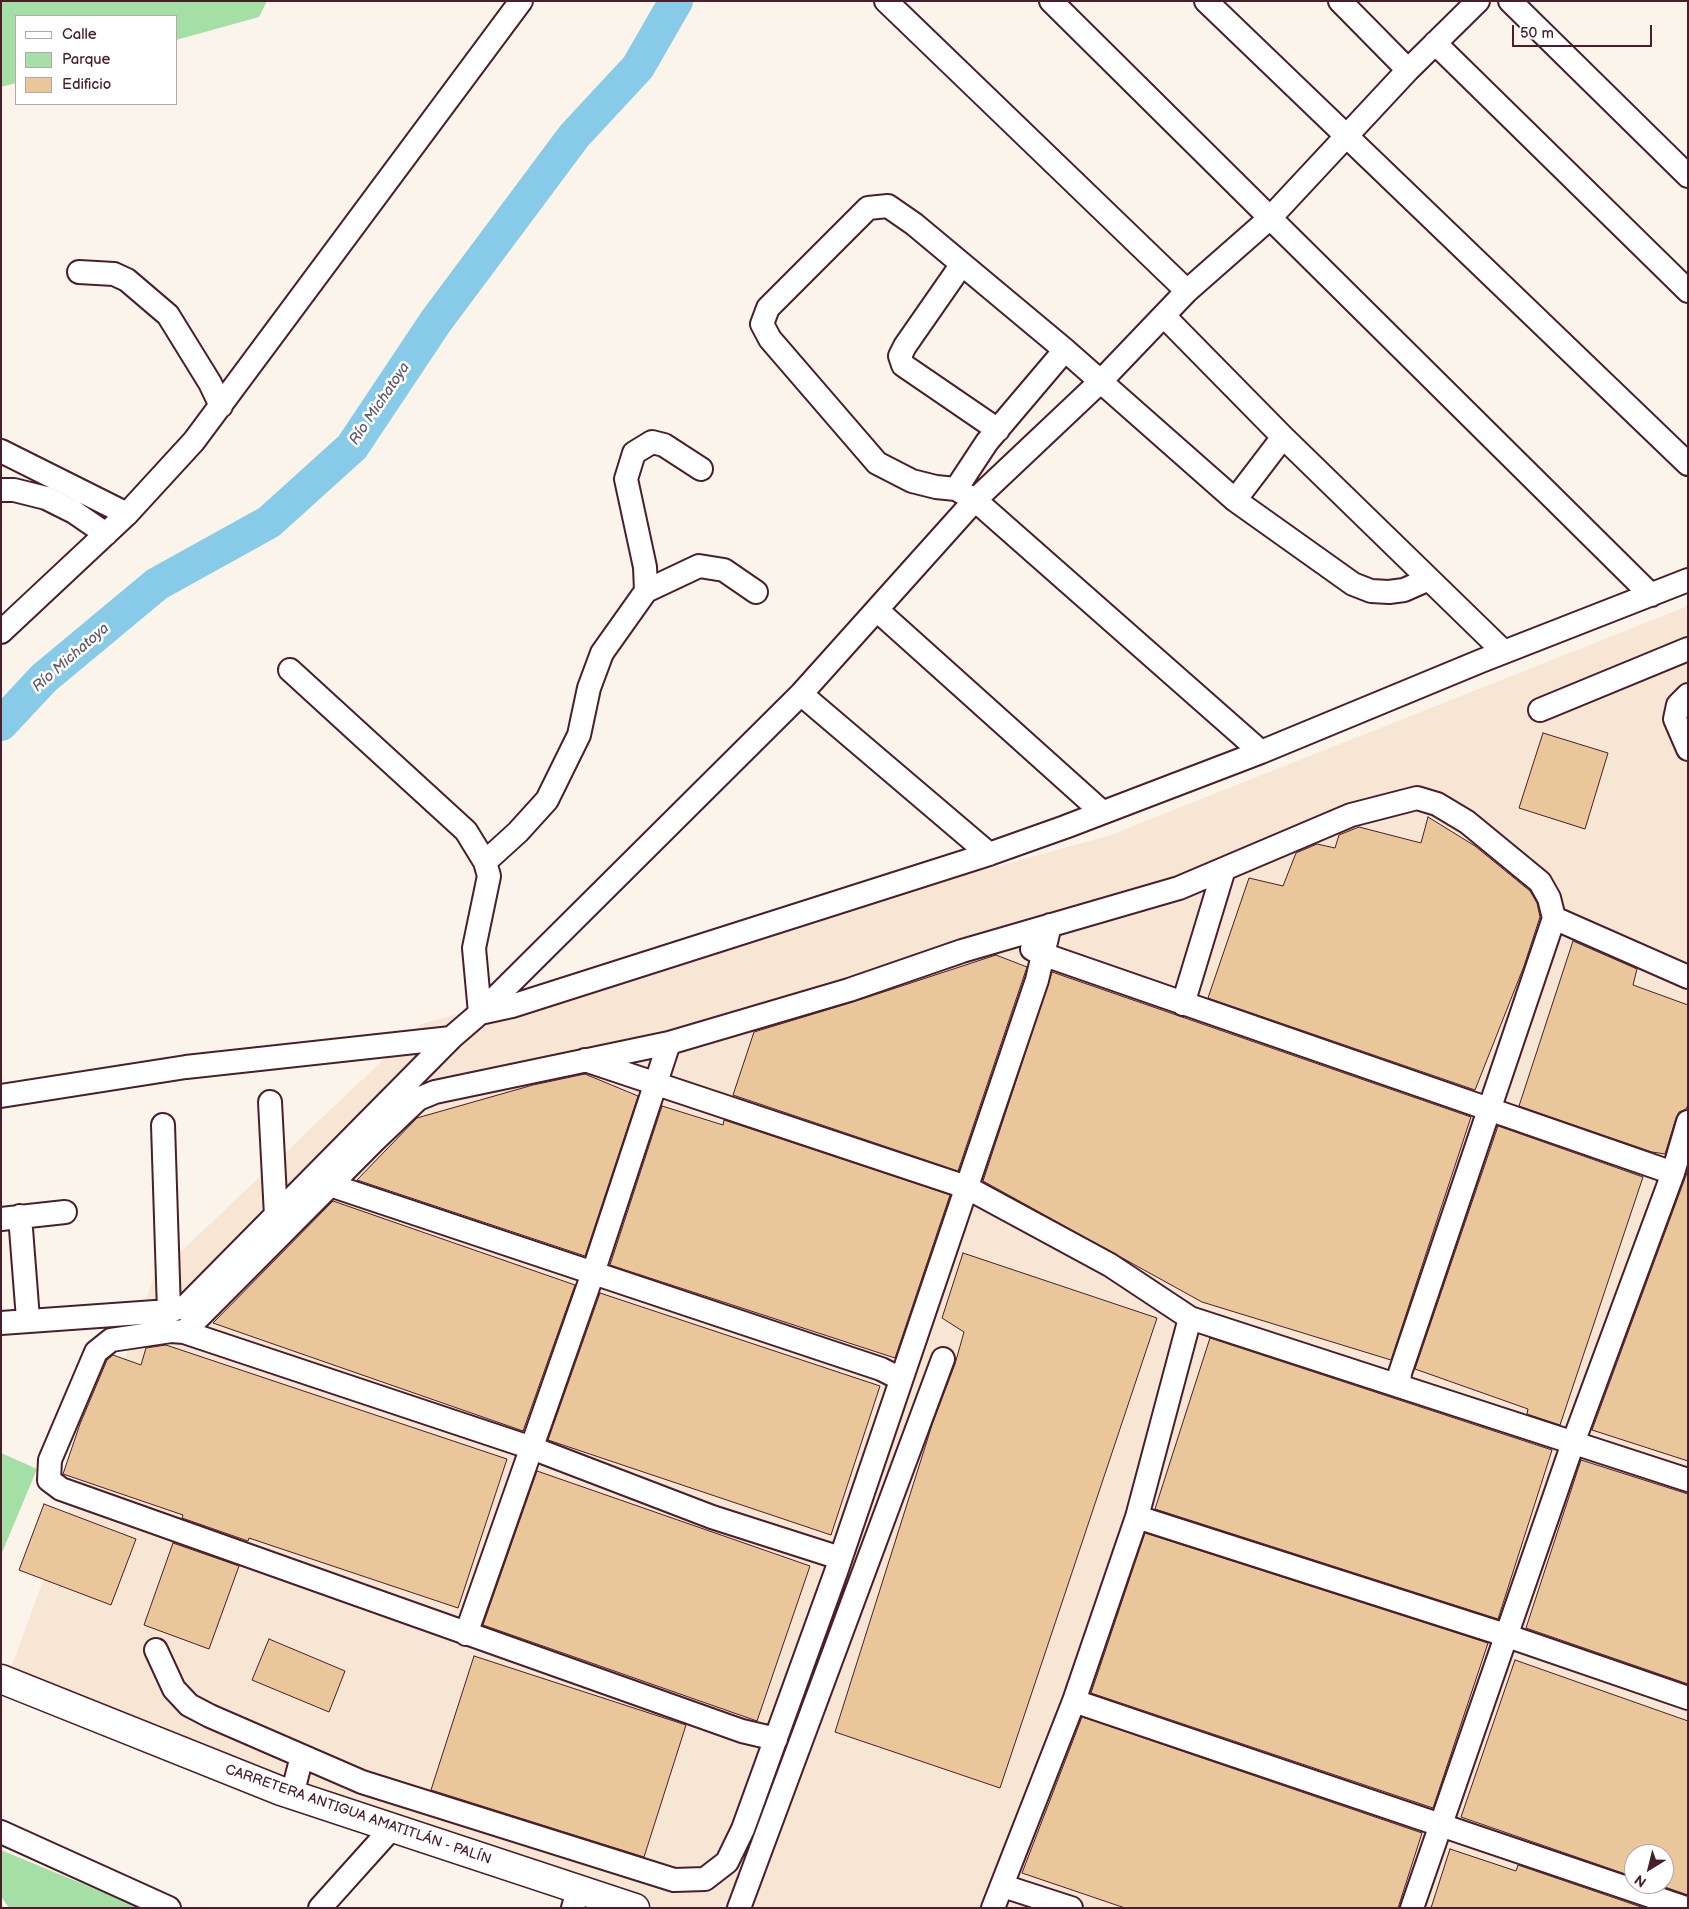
<!DOCTYPE html>
<meta charset="utf-8">
<style>
body{margin:0}
#map{position:relative;width:1689px;height:1909px;overflow:hidden;background:#fbf4eb;font-family:"Balsamiq Sans",sans-serif}
canvas{display:block}
.frame{position:absolute;inset:0;border:2px solid #4a1f2b;pointer-events:none}
.legend{position:absolute;left:15px;top:15px;width:162px;height:90px;box-sizing:border-box;background:#fff;border:1px solid #b7a5aa;margin:0;padding:6px 9px;list-style:none;font-size:15px;color:#4a1f2b}
.legend li{display:flex;align-items:center;gap:10px;height:25px}
.legend b{width:25px;border:1px solid #b7a5aa}
.north{position:absolute;left:1624px;top:1844px;width:50px;height:50px;box-sizing:border-box;background:#fff;border:1px solid #b7a5aa;border-radius:50%;rotate:216deg;font-size:14px;font-weight:700;line-height:20px;text-align:center;color:#4a1f2b}
.north::after{content:'';display:block;margin:auto;width:18px;height:22px;background:#4a1f2b;clip-path:polygon(50% 0,100% 100%,50% 72%,0 100%)}
.scale{position:absolute;left:1512px;top:25px;width:140px;height:22px;box-sizing:border-box;border:2px solid #4a1f2b;border-top:0;padding-left:6px;font-size:15px;line-height:18px;white-space:nowrap;color:#4a1f2b;-webkit-text-stroke:4px #fff;paint-order:stroke}
</style>
<div id="map">
<canvas width="1689" height="1909"></canvas>
<div class="frame"></div>
<ul class="legend">
<li><b style="height:6px;background:#fff"></b>Calle</li>
<li><b style="height:14px;background:#a4dfa5"></b>Parque</li>
<li><b style="height:14px;background:#eac79b"></b>Edificio</li>
</ul>
<div class="north">N</div>
<div class="scale">50 m</div>
</div>
<script>
const ctx = document.querySelector('canvas').getContext('2d');
ctx.lineJoin = 'round';
function fillPath(path, color) { ctx.fillStyle = color; ctx.fill(path, 'evenodd'); }
const toPath = rows => new Path2D(rows.map(r => 'M' + r).join(''));
function strokePath(path, color, width, dash) { ctx.strokeStyle = color; ctx.lineWidth = width; ctx.lineCap = dash ? 'butt' : 'round'; ctx.setLineDash(dash || []); ctx.stroke(path); }
function label(font, color, halo, rows, align = 'center') {
  ctx.font = font + ' "Balsamiq Sans",sans-serif'; ctx.lineWidth = 5; ctx.setLineDash([]); ctx.textBaseline = 'middle'; ctx.strokeStyle = halo; ctx.fillStyle = color; for (const [text, x, y, turn = 0] of rows) {
    ctx.save(); ctx.translate(x, y); ctx.rotate((+turn || 0) * Math.PI / 180); ctx.textAlign = isNaN(turn) ? turn : align; if (halo) ctx.strokeText(text, 0, 0); ctx.fillText(text, 0, 0); ctx.restore();
  }
}
fillPath(toPath([
 [1688,606,1688,1908,635,1908,6,1682,154,1277,421,1024,1108,836],
 [1634,1854,1664,1854,1664,1884,1634,1884]
]), '#f6e6d3');
fillPath(toPath([
 [1,1,267,1,259,17,176,40,176,16,16,16,16,83,1,87],
 [1,1453,37,1469,1,1555],
 [1,1850,141,1908,9,1908,1,1896]
]), '#a4dfa5');
strokePath(toPath([
 [1,724,44,678,157,584,269,522,352,447,436,321,574,136,638,67,676,1]
]), '#87cbe8', 34);
const building = toPath([
 [1543,733,1608,753,1585,829,1519,808,1543,733],
 [1428,817,1475,846,1530,891,1537,903,1540,917,1524,966,1475,1090,1208,998,1249,878,1283,886,1296,853,1317,844,1335,848,1339,835,1359,827,1421,843,1428,817],
 [1573,941,1637,969,1633,985,1688,1005,1688,1105,1686,1109,1679,1112,1676,1118,1665,1154,1652,1152,1519,1106,1573,941],
 [996,955,1027,967,958,1171,733,1095,754,1032,853,1002,996,955],
 [1052,972,1471,1117,1391,1360,1202,1302,983,1181,1052,972],
 [585,1074,638,1096,585,1256,357,1180,417,1118,533,1085,585,1074],
 [662,1106,723,1125,724,1120,950,1195,895,1358,610,1265,662,1106],
 [1498,1126,1643,1177,1560,1425,1527,1414,1528,1409,1415,1369,1498,1126],
 [1688,1170,1688,1461,1592,1430,1688,1170],
 [333,1201,575,1285,523,1431,213,1323,333,1201],
 [963,1253,1157,1318,1000,1788,835,1732,932,1425,955,1364,964,1332,942,1318,963,1253],
 [600,1293,880,1386,831,1535,548,1440,600,1293],
 [1210,1338,1552,1450,1498,1619,1155,1509,1210,1338],
 [166,1345,507,1459,458,1608,249,1538,248,1541,182,1518,183,1515,63,1474,80,1424,107,1360,113,1355,141,1365,146,1348,166,1345],
 [1581,1460,1688,1494,1688,1684,1526,1628,1581,1460],
 [537,1471,810,1566,757,1721,483,1625,537,1471],
 [44,1504,136,1539,111,1605,19,1570,44,1504],
 [1145,1533,1488,1643,1433,1808,1091,1693,1145,1533],
 [173,1543,239,1566,209,1649,144,1625,173,1543],
 [269,1639,345,1671,329,1712,252,1680,269,1639],
 [474,1656,686,1725,644,1857,431,1790,474,1656],
 [1515,1660,1688,1721,1688,1895,1656,1884,1664,1884,1664,1854,1634,1854,1634,1877,1461,1817,1515,1660],
 [1082,1717,1422,1833,1398,1908,1125,1908,1022,1873,1082,1717],
 [1450,1849,1516,1871,1518,1865,1644,1908,1431,1908,1450,1849]
]);
fillPath(building, '#eac79b');
strokePath(building, '#4a1f2b', 1);
const minor = toPath([
 [886,1,1187,291],
 [1051,1,1651,595],
 [1206,1,1688,464],
 [1340,1,1408,70],
 [1510,1,1688,176],
 [1435,43,1688,291],
 [962,264,905,346,900,356,903,365,998,430],
 [79,272,114,274,127,280,168,315,210,383,221,406],
 [1164,316,1283,437,1504,652],
 [1,451,127,514],
 [956,489,987,442,1065,350],
 [1,490,14,490,46,498,74,512,106,534],
 [1235,500,1283,437],
 [646,591,699,566,724,570,756,592],
 [877,610,1102,812],
 [1,632,127,514,194,441,521,1],
 [290,670,466,831,485,862,489,876,474,948,480,1013,512,1006,989,854,1065,827,1261,752,1481,661,1688,580],
 [801,694,989,854],
 [1688,695,1678,705,1675,719,1688,749],
 [1540,710,1688,649],
 [1261,752,975,500,956,489,936,487,912,481,877,463,770,339,762,324,768,308,868,208,888,206,914,224,1065,350,1235,500,1353,584,1371,591,1389,592,1404,590,1429,579],
 [485,862,518,832,547,800,579,735,589,688,602,653,646,591,645,567,626,479,634,453,652,442,664,445,701,469],
 [1032,949,1045,955,1673,1173],
 [1183,1004,1224,869],
 [585,1060,966,1187,1110,1265,1190,1318],
 [1,1096,186,1067,451,1038],
 [270,1102,276,1216],
 [163,1125,169,1311],
 [330,1185,881,1369,901,1379],
 [20,1216,28,1319],
 [1,1219,65,1212],
 [1,1323,169,1311,186,1306,451,1038,480,1013,801,694,975,500,1101,381,1187,291,1270,218,1408,70,1478,1],
 [184,1332,375,1140,418,1099,435,1092,669,1043,849,990,962,951,1179,888,1351,815,1417,798,1437,804,1467,822,1540,882,1549,898,1554,918,1688,977],
 [1399,1386,1400,1373,1554,918],
 [1137,1517,1496,1632,1688,1698],
 [466,1634,593,1273,669,1043],
 [156,1650,174,1689,189,1705,210,1716,362,1782,674,1880,705,1879,727,1862,743,1829,836,1572,1037,980,1050,925],
 [1074,1701,1686,1908],
 [776,1739,742,1731,61,1489,49,1480,50,1460,96,1352,111,1340,171,1331,184,1332,532,1448,712,1517,840,1558],
 [292,1795,302,1756],
 [1,1832,169,1908],
 [1003,1886,1071,1908],
 [320,1908,391,1829],
 [573,1908,578,1890],
 [739,1908,943,1359],
 [993,1908,1074,1701,1137,1517,1190,1318,1688,1480],
 [1412,1908,1573,1443,1673,1173,1688,1122]
]);
const major = toPath([
 [1,1679,281,1791,635,1908]
]);
strokePath(minor, '#4a1f2b', 26);
strokePath(major, '#4a1f2b', 31);
strokePath(minor, '#fff', 22);
strokePath(major, '#fff', 28);
label('14px', '#4a1f2b', '#fff', [
 ["CARRETERA ANTIGUA AMATITLÁN - PALÍN",358,1815,19]
]);
label('italic 15px', '#5f5b6d', '#fff', [
 ["Río Michatoya",380,404,-56],
 ["Río Michatoya",71,658,-41]
]);
</script>
